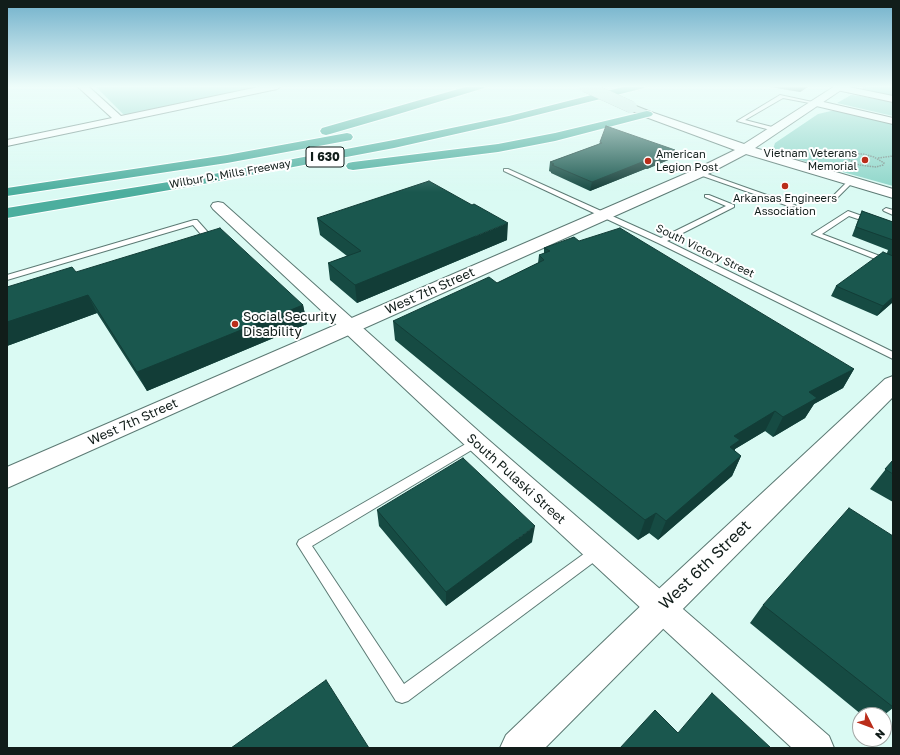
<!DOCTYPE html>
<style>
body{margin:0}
#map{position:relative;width:900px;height:755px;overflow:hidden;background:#dafaf3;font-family:"Golos Text",sans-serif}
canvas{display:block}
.frame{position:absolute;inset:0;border:8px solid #111d1a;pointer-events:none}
.north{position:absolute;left:852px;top:707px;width:40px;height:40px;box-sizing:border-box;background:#fff;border:1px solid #a0a5a3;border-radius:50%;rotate:132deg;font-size:11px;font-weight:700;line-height:16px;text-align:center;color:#111d1a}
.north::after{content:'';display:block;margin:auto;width:14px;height:18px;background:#ba2d1a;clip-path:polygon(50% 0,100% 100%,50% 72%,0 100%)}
</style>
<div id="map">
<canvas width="900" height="755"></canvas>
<div class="frame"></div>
<div class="north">N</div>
</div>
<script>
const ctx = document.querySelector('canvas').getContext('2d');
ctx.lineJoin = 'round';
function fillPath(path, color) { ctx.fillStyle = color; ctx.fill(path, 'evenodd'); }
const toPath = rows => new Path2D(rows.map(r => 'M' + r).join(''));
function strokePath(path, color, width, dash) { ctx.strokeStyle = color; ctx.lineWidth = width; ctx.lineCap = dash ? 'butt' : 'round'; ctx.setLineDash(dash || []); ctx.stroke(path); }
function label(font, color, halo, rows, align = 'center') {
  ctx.font = font + ' "Golos Text",sans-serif'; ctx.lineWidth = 4; ctx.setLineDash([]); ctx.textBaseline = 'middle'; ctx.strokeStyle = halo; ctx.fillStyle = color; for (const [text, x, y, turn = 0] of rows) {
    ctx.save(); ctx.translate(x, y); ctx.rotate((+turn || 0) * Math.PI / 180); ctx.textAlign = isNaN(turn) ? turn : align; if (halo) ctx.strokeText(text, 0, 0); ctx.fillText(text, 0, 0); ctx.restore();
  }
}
fillPath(toPath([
 [95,86,262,86,124,115],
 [866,86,893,86,893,96,861,90],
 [851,95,861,96,893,102,893,116,837,103],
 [831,111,841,111,893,123,893,186,807,162,785,155,773,149,775,143,818,114]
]), '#8cd5c8');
const service = toPath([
 [780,95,817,103,815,104,783,98,745,120,776,128,776,130,774,131,737,121,780,95],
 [504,169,508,169,661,238,726,206,705,197,705,195,709,195,734,205,734,207,667,241,893,352,893,359,658,243,504,171,504,169],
 [699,171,795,205,796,206,791,207,697,174,696,173,699,171],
 [848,181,853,182,833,202,829,202,829,200,848,181],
 [886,208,893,210,893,215,884,211,883,210,886,208],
 [848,211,893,227,893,231,849,216,822,234,893,261,893,266,812,234,848,211],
 [194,220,197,220,213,238,213,242,204,243,203,241,205,239,193,225,7,280,7,275,194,220],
 [476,438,480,439,482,442,480,445,312,546,404,684,592,548,597,546,602,548,604,552,602,556,408,701,402,703,396,701,297,544,299,540,476,438]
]);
const minor = toPath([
 [77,86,88,86,121,116,263,86,282,86,277,89,7,146,7,140,112,118,77,86],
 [837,86,844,86,893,96,893,102,837,90,835,88,837,86],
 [815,100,893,118,893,124,812,105,810,103,815,100],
 [218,202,223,203,484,436,829,736,834,748,792,748,468,448,213,209,211,206,213,203,218,202]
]);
const tertiary = toPath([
 [835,86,847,86,755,148,893,189,893,198,746,154,704,176,7,488,7,467,694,170,735,150,643,116,641,114,643,112,651,112,744,144,835,86],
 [893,376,893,397,545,748,500,748,506,735,649,598,885,379,893,376]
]);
const secondary = toPath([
 [631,104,651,112,653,114,651,116,647,117,627,109,625,107,631,104]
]);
const motorway = toPath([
 [469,86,485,86,484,88,392,116,330,134,326,135,322,134,320,131,322,128,469,86],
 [627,86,645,86,644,88,509,122,394,148,187,187,7,218,7,208,187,179,394,140,509,116,627,86],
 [647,111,651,112,653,114,651,116,555,141,498,152,353,170,348,169,346,166,348,163,353,162,498,144,555,133,647,111],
 [347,133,351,134,353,137,351,140,227,163,7,196,7,188,227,155,347,133]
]);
strokePath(service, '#5c7a74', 2);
strokePath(minor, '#5c7a74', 2);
strokePath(tertiary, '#5c7a74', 2);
strokePath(secondary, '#5c7a74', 2);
strokePath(motorway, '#fff', 2);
strokePath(toPath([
 [853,154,863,154,874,157,884,163,883,165,876,167,859,165,848,159,848,157,853,154],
 [878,158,893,156]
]), '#778d88', 1.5, [1.5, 1]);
fillPath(service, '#fff');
fillPath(minor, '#fff');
fillPath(tertiary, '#fff');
fillPath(secondary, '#c9e7e2');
fillPath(motorway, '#4cae9e');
const secondaryBridge = toPath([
 [585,86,631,107]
]);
strokePath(secondaryBridge, '#5c7a74', 12, []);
strokePath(secondaryBridge, '#c9e7e2', 12);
fillPath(toPath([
 [764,86,809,86,800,92],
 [600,142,675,150,673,158,647,169,645,169,590,191,551,173,551,172,549,171,550,162,599,144],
 [862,211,893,222,893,302,877,316,831,296,836,286,887,253,888,250,852,236,858,220],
 [317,218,507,240,357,303,330,280,328,263,347,256,320,235],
 [579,241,854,369,843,388,814,404,805,418,773,437,765,431,735,449,735,451,741,456,732,476,658,540,649,533,638,540,395,340,393,321,497,283,538,263,539,255,544,254,544,248],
 [76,272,303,305,307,324,147,391,97,313,7,346,7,287],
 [893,460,893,502,870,489],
 [377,510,532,542,446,606,379,526],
 [893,536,893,708,884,715,862,715,750,623,763,605]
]), '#164b43');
fillPath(toPath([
 [802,86,809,86,800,92],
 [675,150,673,158,647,169,649,161],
 [647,160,645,169,590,191,592,182],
 [508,223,507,240,357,303,355,285],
 [88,295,97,313,7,346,7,322],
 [893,297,893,302,877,316,883,306],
 [303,305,307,324,147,391,137,372],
 [854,369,843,388,814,404,805,418,773,437,783,417,809,392],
 [775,411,765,431,735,449,730,460,720,467,734,436],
 [741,456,732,476,658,540,666,521],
 [656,513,649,533,638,540,645,520],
 [535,526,532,542,446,606,446,592]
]), '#123d37');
const building = toPath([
 [606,126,675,150,649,161,647,160,592,182,552,165,554,164,550,162,602,143,600,142,606,126],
 [429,181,472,205,474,204,508,223,355,285,328,263,361,251,317,218,429,181],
 [862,211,893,222,893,240,856,227,862,211],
 [220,228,303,305,137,372,88,295,7,322,7,287,72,267,76,272,220,228],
 [620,228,854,369,809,392,817,398,783,417,775,411,734,436,740,440,730,447,741,456,666,521,656,513,645,520,393,321,489,277,497,283,544,260,539,255,550,251,544,248,574,237,579,241,620,228],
 [883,252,893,256,893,297,883,306,836,286,883,252],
 [463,458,535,526,446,592,377,510,463,458],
 [893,460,893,474,885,469,893,460],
 [849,508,893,536,893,707,763,605,849,508],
 [326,680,369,748,231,748,326,680],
 [712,693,771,748,620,748,655,710,678,733,712,693]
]);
fillPath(building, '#1a574e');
strokePath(building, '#123d37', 1);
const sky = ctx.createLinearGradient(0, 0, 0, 192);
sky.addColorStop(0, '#71b1cb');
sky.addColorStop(0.45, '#eefdfa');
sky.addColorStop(1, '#eefdfa00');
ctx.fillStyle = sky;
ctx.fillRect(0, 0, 900, 192);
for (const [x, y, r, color] of [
 [865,160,4,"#ba2d1a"],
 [648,161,4,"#ba2d1a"],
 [785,186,4,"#ba2d1a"],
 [235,324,4,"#ba2d1a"]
]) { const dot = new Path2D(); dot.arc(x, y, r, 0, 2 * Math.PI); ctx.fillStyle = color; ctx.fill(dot); strokePath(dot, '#fff', 1.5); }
label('11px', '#111d1a', '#fff', [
 ["Vietnam Veterans",857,154],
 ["Memorial",857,167],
 ["American",656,155,"left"],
 ["Legion Post",656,168,"left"],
 ["Arkansas Engineers",785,199,"center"],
 ["Association",785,212,"center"]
], 'right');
label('11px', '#111d1a', '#fff', [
 ["Wilbur D. Mills Freeway",230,174,-10],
 ["South Victory Street",705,251,26]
]);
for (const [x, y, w] of [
 [325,157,38]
]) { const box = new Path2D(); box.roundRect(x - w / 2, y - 10, w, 20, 3); ctx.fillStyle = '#fff'; ctx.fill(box); strokePath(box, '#111d1a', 1); }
label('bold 12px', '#111d1a', null, [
 ["I 630",325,157]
]);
label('13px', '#111d1a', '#fff', [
 ["West 7th Street",430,291,-24],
 ["West 7th Street",133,422,-24],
 ["South Pulaski Street",516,479,42]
]);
label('13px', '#111d1a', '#fff', [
 ["Social Security",243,317],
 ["Disability",243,332]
], 'left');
label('16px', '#111d1a', '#fff', [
 ["West 6th Street",705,565,-44]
]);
</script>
